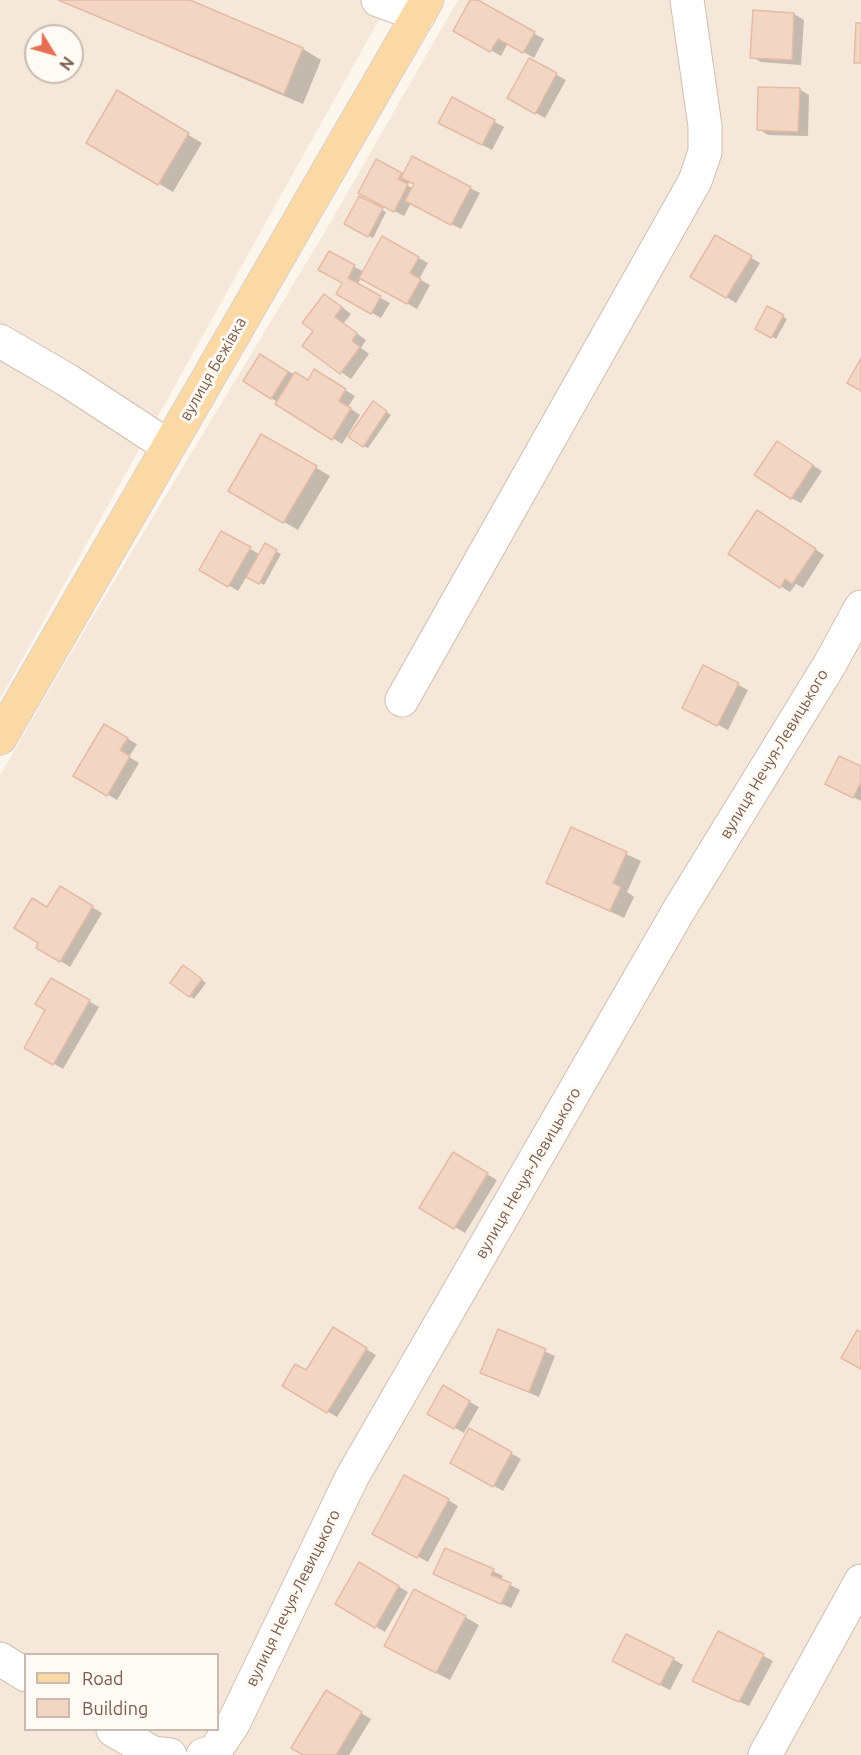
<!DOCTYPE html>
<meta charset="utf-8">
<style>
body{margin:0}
#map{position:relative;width:861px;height:1755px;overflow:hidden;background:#fdf6ec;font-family:Ubuntu,sans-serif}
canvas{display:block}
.legend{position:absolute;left:24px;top:1653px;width:195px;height:78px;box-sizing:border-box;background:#fffaf3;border:2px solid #cabbb1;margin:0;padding:8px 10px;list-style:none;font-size:18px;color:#7a5c4d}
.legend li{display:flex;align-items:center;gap:12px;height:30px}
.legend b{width:30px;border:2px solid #cabbb1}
.north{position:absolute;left:24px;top:24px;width:60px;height:60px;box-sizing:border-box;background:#fffaf3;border:2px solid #cabbb1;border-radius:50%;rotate:127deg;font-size:16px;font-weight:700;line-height:24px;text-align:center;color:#7a5c4d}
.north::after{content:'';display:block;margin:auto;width:21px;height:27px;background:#e76f51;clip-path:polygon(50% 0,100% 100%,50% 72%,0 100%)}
</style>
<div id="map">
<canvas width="861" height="1755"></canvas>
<ul class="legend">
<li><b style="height:8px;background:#fbd9a5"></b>Road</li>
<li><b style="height:16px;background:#f3d5c3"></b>Building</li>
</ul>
<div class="north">N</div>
</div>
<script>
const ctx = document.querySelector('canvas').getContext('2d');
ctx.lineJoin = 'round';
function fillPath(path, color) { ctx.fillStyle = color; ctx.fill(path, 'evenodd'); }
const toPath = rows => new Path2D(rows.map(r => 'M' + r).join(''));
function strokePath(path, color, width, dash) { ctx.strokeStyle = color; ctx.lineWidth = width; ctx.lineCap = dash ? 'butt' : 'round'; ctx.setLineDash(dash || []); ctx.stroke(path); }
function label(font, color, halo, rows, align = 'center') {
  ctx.font = font + ' Ubuntu,sans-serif'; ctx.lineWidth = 6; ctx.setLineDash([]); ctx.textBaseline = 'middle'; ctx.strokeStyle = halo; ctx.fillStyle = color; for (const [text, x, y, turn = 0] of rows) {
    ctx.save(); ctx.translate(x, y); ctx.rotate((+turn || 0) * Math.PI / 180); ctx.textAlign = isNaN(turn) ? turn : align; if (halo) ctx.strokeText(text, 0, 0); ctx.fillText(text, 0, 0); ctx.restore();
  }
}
fillPath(toPath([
 [0,0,390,0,0,699],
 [36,36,72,36,72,72,36,72],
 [458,0,861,0,861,1755,0,1755,0,775,75,646,323,235],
 [26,1654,218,1654,218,1730,26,1730]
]), '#f5e8da');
fillPath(toPath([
 [58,0,186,0,303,49,321,60,303,104],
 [472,0,544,39,534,58,508,43,501,56,455,30],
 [794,14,804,20,801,65,761,62,752,57],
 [529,60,566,80,545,118,509,98],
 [799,89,809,95,808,136,768,135,759,129],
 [117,93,202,143,173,192,88,142],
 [452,99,504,127,492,150,450,128],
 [377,161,404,176,470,188,480,193,461,229,411,203,404,216,370,198],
 [410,181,416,184,413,189,407,185],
 [360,198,386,212,373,238,346,224],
 [716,237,760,263,736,303,692,276],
 [383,238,428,263,419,279,430,285,417,309,361,278,357,285,390,303,381,318,338,294,344,283,329,253,364,272],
 [334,301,351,314,343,324,366,340,361,348,369,354,351,379,304,346],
 [768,308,787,319,776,339,757,328],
 [270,361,308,382,324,377,355,396,348,407,360,415,342,444,245,381],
 [373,403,391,415,368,448,363,446],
 [262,436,330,476,298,530,230,491],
 [787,449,822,471,801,503,791,498],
 [767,518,824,555,803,588,796,584,790,592,780,586],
 [222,533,259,554,265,545,281,554,264,585,247,576,238,591,201,569],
 [704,667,748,690,728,730,693,712],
 [105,726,137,744,129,757,139,763,117,800,75,775],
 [861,768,861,801,837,789],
 [572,829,641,861,627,892,634,897,624,918,548,882],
 [60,888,102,913,70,967,38,947,48,909],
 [188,969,206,983,194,999,172,983],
 [51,980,99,1007,63,1069,26,1047,47,1009],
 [453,1154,497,1180,465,1233,421,1207],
 [333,1329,376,1355,337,1417,284,1385,307,1372],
 [499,1331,555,1356,539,1397,492,1377],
 [443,1387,479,1407,464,1433,429,1413],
 [470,1430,521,1459,503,1491,452,1462],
 [448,1500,458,1506,428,1562,384,1539],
 [446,1550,493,1571,503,1576,501,1580,520,1590,511,1608,445,1579],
 [360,1564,408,1592,385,1632,337,1604],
 [465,1617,479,1625,450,1680,400,1654],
 [719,1633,773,1661,749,1706,704,1686],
 [673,1659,683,1665,670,1690,624,1666],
 [326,1692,371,1719,349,1755,306,1755]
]), '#0003');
const building = toPath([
 [58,0,190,0,303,48,284,94,58,0],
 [470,0,478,0,535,32,523,53,498,39,490,52,453,31,470,0],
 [753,10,794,13,792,60,750,58,753,10],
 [856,23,861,23,861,63,854,63,856,23],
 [529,58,557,73,535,114,507,98,529,58],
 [758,87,800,88,798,132,757,130,758,87],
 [117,90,189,133,158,185,86,143,117,90],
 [452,97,495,120,482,145,438,123,452,97],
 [412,156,471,187,451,225,405,201,414,184,401,178,412,156],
 [376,159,402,173,398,179,408,184,394,212,358,193,376,159],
 [359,196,383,208,368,237,344,224,359,196],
 [715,235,752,256,726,298,690,277,715,235],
 [382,236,419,257,410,273,421,279,407,304,359,278,382,236],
 [329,251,355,265,348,278,381,296,371,314,336,294,342,283,318,270,329,251],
 [324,294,342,307,335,317,357,333,352,341,360,347,340,374,302,346,313,331,302,323,324,294],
 [767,306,784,315,771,338,755,329,767,306],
 [260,354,288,372,271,399,243,381,260,354],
 [861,358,861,391,847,383,861,358],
 [314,369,346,389,339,401,351,408,332,440,275,404,295,372,308,380,314,369],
 [373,401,387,411,363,447,348,437,373,401],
 [261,434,317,466,283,523,228,491,261,434],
 [777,441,813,465,791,499,754,475,777,441],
 [757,510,816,549,792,584,785,579,780,588,728,554,757,510],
 [221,531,251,547,228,587,199,570,221,531],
 [265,543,277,550,259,584,246,577,265,543],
 [703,665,739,683,717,726,682,708,703,665],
 [104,724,128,738,120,750,130,756,107,796,73,776,104,724],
 [839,756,861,766,861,782,853,798,825,784,839,756],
 [571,827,627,852,613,883,621,887,610,911,546,883,571,827],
 [60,886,93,906,60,962,36,948,38,943,14,928,32,898,47,907,60,886],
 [183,965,202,979,189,997,170,983,183,965],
 [51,978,90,1000,53,1065,24,1048,45,1010,35,1004,51,978],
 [453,1152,488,1173,454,1229,419,1208,453,1152],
 [333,1327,367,1348,327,1413,282,1386,295,1364,306,1370,333,1327],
 [498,1329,546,1349,529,1392,480,1373,498,1329],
 [857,1330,861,1332,861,1369,841,1358,857,1330],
 [443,1385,470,1401,454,1429,427,1414,443,1385],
 [469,1428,512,1452,493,1487,450,1463,469,1428],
 [404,1475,449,1499,417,1558,372,1534,404,1475],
 [445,1548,494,1569,491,1575,511,1583,501,1604,433,1574,445,1548],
 [359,1562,399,1586,375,1628,335,1604,359,1562],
 [414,1589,466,1616,436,1673,384,1646,414,1589],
 [718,1631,764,1654,739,1702,692,1681,718,1631],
 [626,1634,674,1658,660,1685,612,1661,626,1634],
 [326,1690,362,1712,336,1755,303,1755,291,1748,326,1690]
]);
fillPath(building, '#f3d5c3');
strokePath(building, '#e6bba3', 1.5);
const minor = toPath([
 [378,0,419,15],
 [0,341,67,380,168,446],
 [402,700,695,181,705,152,705,126,687,0],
 [0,1659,26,1675],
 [113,1730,153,1753,170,1755],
 [203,1755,215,1751,233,1724,352,1477,679,910,830,664,861,607],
 [765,1755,861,1581]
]);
const major = toPath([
 [0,738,427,0]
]);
strokePath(minor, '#d1beb0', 35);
strokePath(major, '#dad1cd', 35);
strokePath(minor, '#fff', 33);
strokePath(major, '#fbd9a5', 33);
label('16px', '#7a5c4d', '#fffaf3', [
 ["вулиця Бежівка",213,369,-60],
 ["вулиця Нечуя-Левицького",774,754,-59],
 ["вулиця Нечуя-Левицького",528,1173,-60],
 ["вулиця Нечуя-Левицького",293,1598,-64]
]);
</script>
